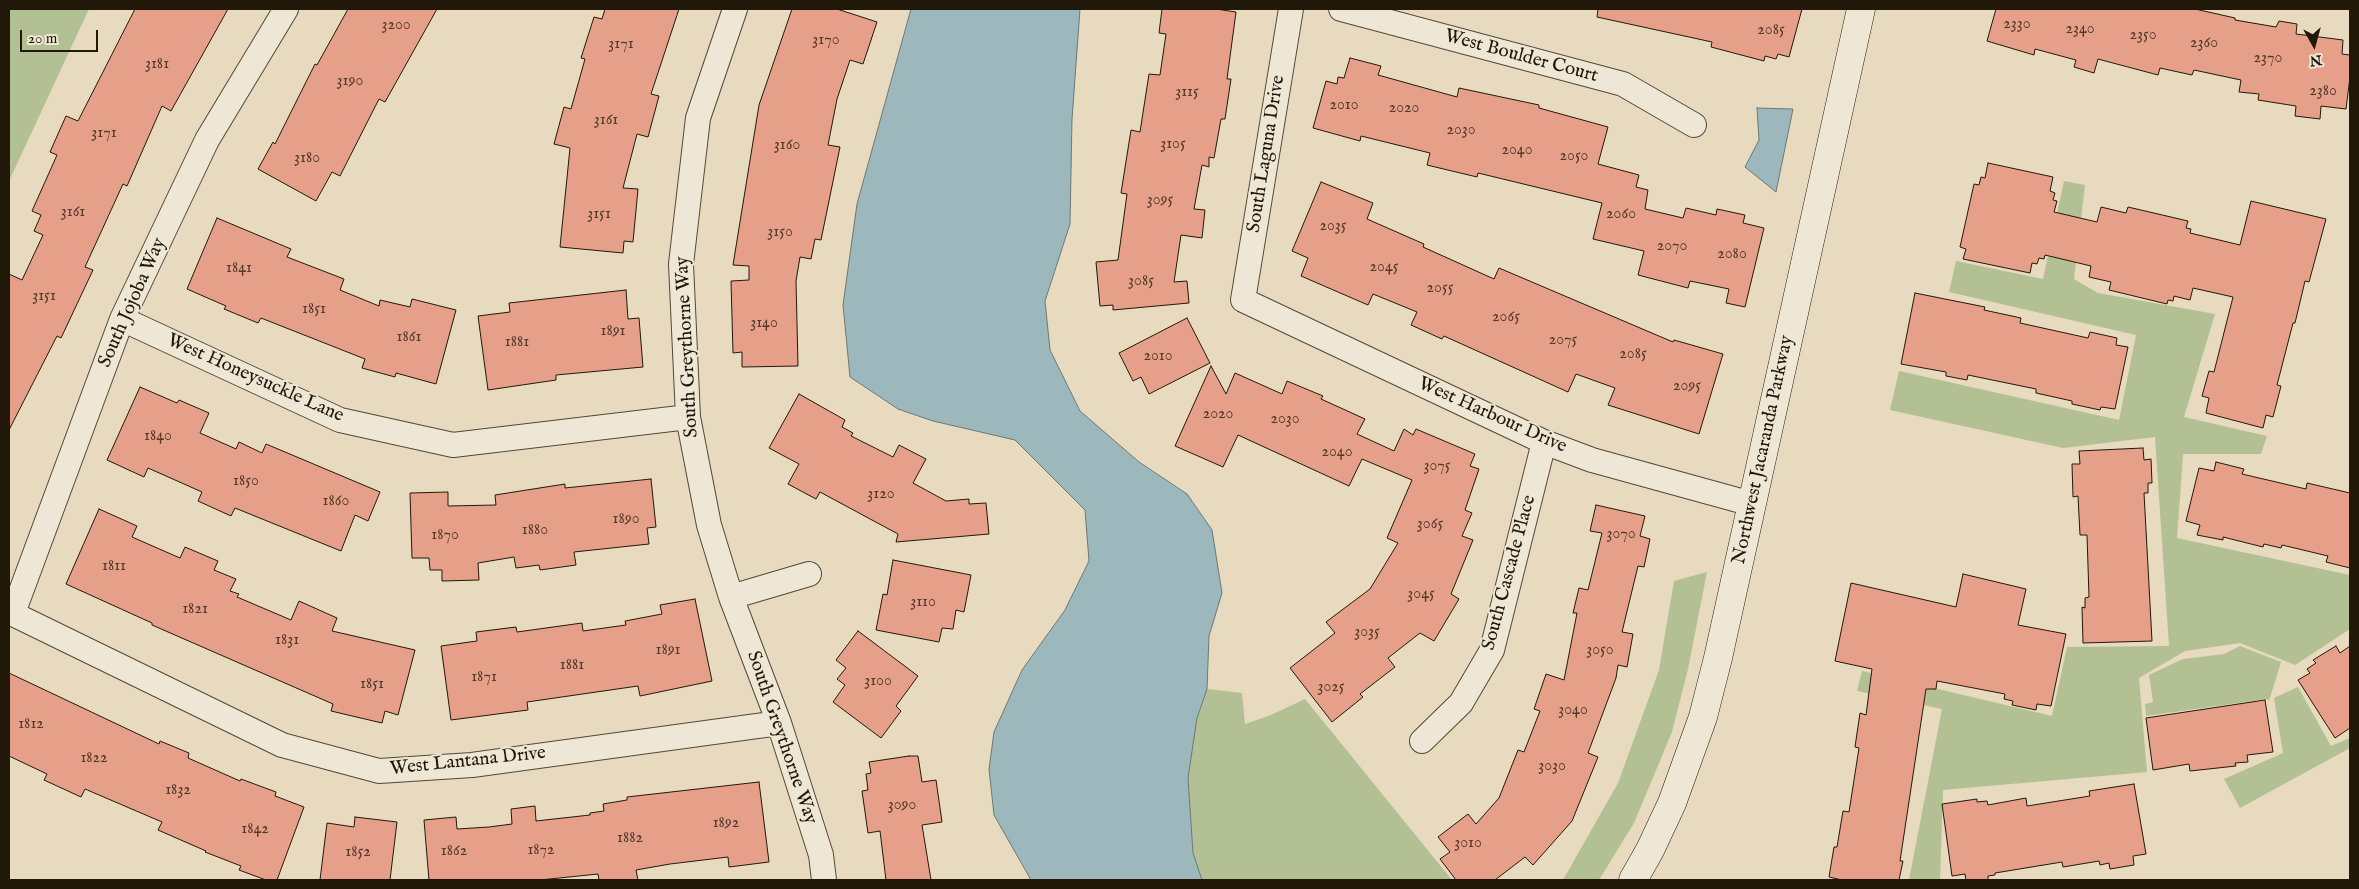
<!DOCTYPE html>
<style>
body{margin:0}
#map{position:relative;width:2359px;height:889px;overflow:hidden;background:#e7dabe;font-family:"IM FELL English",serif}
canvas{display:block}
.frame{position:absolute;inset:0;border:10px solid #22180a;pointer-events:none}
.north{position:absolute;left:2289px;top:20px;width:50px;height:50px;-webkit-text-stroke:4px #efe7d5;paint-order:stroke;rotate:173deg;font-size:14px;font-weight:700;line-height:20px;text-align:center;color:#22180a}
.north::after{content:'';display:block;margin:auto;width:18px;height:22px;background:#22180a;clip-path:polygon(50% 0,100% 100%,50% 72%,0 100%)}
.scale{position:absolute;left:20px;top:30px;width:78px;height:22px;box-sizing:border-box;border:2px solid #22180a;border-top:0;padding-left:6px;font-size:15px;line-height:18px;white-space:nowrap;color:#22180a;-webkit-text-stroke:4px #efe7d5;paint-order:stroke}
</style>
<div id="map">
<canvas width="2359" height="889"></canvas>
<div class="frame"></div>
<div class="north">N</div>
<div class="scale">20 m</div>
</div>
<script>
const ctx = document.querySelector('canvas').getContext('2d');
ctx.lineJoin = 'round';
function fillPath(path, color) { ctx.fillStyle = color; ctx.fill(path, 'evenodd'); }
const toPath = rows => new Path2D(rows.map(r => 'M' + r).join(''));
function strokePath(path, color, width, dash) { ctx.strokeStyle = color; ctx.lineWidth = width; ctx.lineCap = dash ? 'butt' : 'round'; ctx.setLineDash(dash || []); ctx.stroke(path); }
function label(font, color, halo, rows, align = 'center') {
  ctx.font = font + ' "IM FELL English",serif'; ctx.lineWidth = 4; ctx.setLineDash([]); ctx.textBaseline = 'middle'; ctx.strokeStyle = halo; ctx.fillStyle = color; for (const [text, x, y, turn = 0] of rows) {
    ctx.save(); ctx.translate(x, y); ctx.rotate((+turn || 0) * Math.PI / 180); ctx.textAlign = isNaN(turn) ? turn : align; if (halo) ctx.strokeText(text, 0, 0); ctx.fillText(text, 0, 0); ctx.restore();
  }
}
fillPath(toPath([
 [9,9,89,9,9,181],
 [2064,181,2085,185,2074,279,2098,293,2215,314,2184,417,2267,436,2261,454,2183,454,2177,538,2350,575,2350,629,2295,665,2240,643,2185,651,2139,678,2147,772,1943,790,1940,880,1909,880,1942,709,1857,691,1862,671,2052,716,2067,647,2169,646,2155,437,2063,448,1890,410,1899,371,2119,420,2136,335,1949,292,1956,261,2043,279],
 [1707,572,1688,669,1672,732,1634,823,1599,880,1563,880,1618,783,1659,670,1674,581],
 [2240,646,2281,662,2269,701,2267,699,2146,716,2145,704,2153,702,2149,675,2183,659,2224,654],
 [2298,687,2331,746,2350,738,2350,748,2240,808,2224,779,2283,753,2274,698],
 [1207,689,1242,693,1245,724,1271,715,1305,699,1452,880,1202,880,1193,853,1188,778,1197,718]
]), '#b2c094');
const water = toPath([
 [911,9,1080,9,1072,119,1070,224,1045,301,1050,350,1080,411,1139,462,1187,494,1212,530,1222,593,1209,636,1207,689,1197,718,1188,778,1193,853,1202,880,1031,880,994,815,989,769,994,732,1022,670,1065,610,1089,561,1085,510,1015,440,933,421,898,409,850,377,843,305,857,204,911,9],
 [1757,108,1793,109,1776,192,1745,167,1759,140,1757,108]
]);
fillPath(water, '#9cb8bd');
strokePath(water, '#6b7875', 1);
const building = toPath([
 [135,9,228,9,171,111,162,106,127,186,123,184,85,267,93,270,61,338,57,336,9,430,9,274,22,280,43,235,34,231,41,215,32,211,57,155,50,152,66,116,78,121,135,9],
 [348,9,437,9,385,102,379,99,340,176,332,172,316,201,258,169,273,142,275,144,315,64,317,65,348,9],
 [605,9,679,9,651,94,659,96,648,137,637,134,623,188,638,189,633,242,624,241,623,253,560,247,570,148,554,144,564,107,571,109,585,59,581,58,594,17,602,19,605,9],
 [792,9,837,9,877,22,863,64,850,60,837,99,828,145,840,147,821,240,815,239,811,259,800,257,796,281,798,366,742,367,742,352,733,353,731,281,749,280,749,266,733,265,759,105,792,9],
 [1162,9,1216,9,1236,12,1227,79,1231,79,1225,119,1221,119,1214,158,1209,157,1209,167,1202,165,1194,209,1205,210,1202,238,1181,235,1174,282,1187,281,1189,303,1113,310,1113,305,1100,306,1096,262,1118,260,1127,194,1121,193,1131,130,1140,132,1149,74,1160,75,1166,34,1159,33,1162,9],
 [1598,9,1802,9,1789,57,1778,54,1776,59,1765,56,1764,61,1711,47,1712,42,1597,17,1598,9],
 [1996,9,2195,9,2235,18,2235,20,2276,27,2279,21,2297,24,2296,34,2343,40,2342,54,2350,55,2350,77,2346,109,2321,106,2320,119,2295,116,2296,106,2258,100,2259,94,2239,92,2241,80,2194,70,2192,75,2160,68,2158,75,2098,59,2094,73,2074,67,2076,60,2035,49,2034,55,1987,41,1996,9],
 [1350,58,1381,66,1378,75,1457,97,1459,88,1539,105,1539,108,1608,127,1598,164,1639,175,1636,187,1648,190,1645,209,1683,218,1686,208,1716,215,1717,209,1745,215,1743,223,1764,228,1745,307,1726,303,1729,289,1690,281,1688,288,1638,275,1644,251,1593,239,1602,203,1478,173,1477,177,1427,165,1430,153,1361,136,1360,141,1313,128,1326,81,1337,84,1338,77,1344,78,1350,58],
 [1988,163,2053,177,2050,191,2055,193,2053,200,2057,201,2054,212,2097,222,2101,207,2126,213,2128,207,2188,221,2186,228,2191,229,2190,233,2240,245,2251,201,2326,219,2309,282,2305,281,2295,323,2293,323,2277,385,2281,386,2273,417,2266,415,2263,428,2206,413,2209,398,2202,396,2209,371,2214,372,2233,297,2193,288,2190,300,2174,296,2173,301,2168,300,2167,304,2109,290,2111,282,2089,277,2091,266,2045,255,2044,259,2039,258,2037,264,2032,263,2030,273,1963,259,1966,249,1960,247,1974,184,1979,185,1981,177,1985,178,1988,163],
 [1321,182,1373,203,1367,219,1424,244,1423,247,1494,279,1499,268,1673,342,1674,340,1723,354,1699,434,1608,405,1615,388,1576,374,1568,392,1444,336,1442,339,1411,325,1417,312,1373,294,1368,305,1301,276,1308,258,1292,251,1321,182],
 [217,218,291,249,287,257,344,279,340,290,379,306,380,300,410,307,412,299,456,310,436,384,396,373,395,377,362,368,365,359,261,318,258,323,224,309,226,306,187,289,217,218],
 [626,290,628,319,639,318,643,367,556,375,556,380,488,390,478,316,510,312,509,303,626,290],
 [1915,293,1985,307,1984,310,2021,318,2020,323,2088,338,2090,332,2117,338,2116,345,2128,347,2115,409,2101,407,2100,410,2072,404,2072,401,2036,393,2036,389,1968,375,1967,380,1946,376,1946,372,1901,364,1915,293],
 [1187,318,1210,363,1149,394,1141,377,1133,381,1119,353,1187,318],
 [1211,366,1226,394,1235,373,1282,394,1287,381,1323,396,1321,399,1365,419,1357,434,1394,451,1404,429,1413,435,1416,429,1475,454,1470,466,1479,469,1465,510,1472,513,1462,536,1473,540,1451,594,1459,599,1434,641,1420,633,1388,658,1395,667,1360,694,1363,697,1332,722,1290,668,1335,633,1326,622,1370,589,1398,543,1387,538,1412,480,1362,459,1349,486,1238,435,1223,467,1175,446,1211,366],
 [140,387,177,403,179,400,209,413,200,433,236,449,239,442,262,453,266,444,380,492,368,521,355,515,341,551,235,508,231,516,198,501,202,492,148,468,144,477,107,460,140,387],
 [799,394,845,420,842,427,853,433,851,436,893,457,899,445,926,459,913,483,946,501,969,499,969,504,986,503,989,534,896,542,898,534,820,492,816,499,788,484,799,464,769,448,799,394],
 [2143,448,2144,460,2151,459,2152,483,2148,483,2148,493,2144,493,2152,641,2083,643,2082,607,2085,608,2085,598,2089,597,2087,535,2080,535,2078,496,2073,497,2072,464,2080,464,2079,451,2143,448],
 [2216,462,2244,469,2242,474,2306,489,2307,483,2350,493,2350,568,2326,562,2328,556,2282,545,2281,548,2264,544,2263,547,2223,537,2223,540,2197,535,2200,525,2186,521,2199,468,2214,471,2216,462],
 [651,479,656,527,647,528,649,544,574,552,576,565,540,570,539,565,516,568,514,557,478,563,479,580,442,581,442,570,430,570,429,558,412,558,410,493,448,492,448,506,496,505,495,495,565,484,565,488,651,479],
 [1596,505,1645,516,1640,536,1650,539,1644,567,1638,566,1622,632,1633,634,1627,667,1618,665,1616,678,1588,753,1598,757,1572,821,1533,865,1525,857,1495,880,1456,880,1440,859,1450,852,1438,837,1468,814,1476,824,1499,798,1518,750,1524,752,1540,711,1534,709,1546,674,1564,680,1577,613,1573,613,1579,588,1588,590,1602,533,1590,531,1596,505],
 [99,509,137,526,132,537,180,558,185,547,218,561,214,570,236,579,230,591,239,594,237,597,291,620,299,601,337,618,332,631,415,650,398,715,385,711,382,723,331,711,333,704,152,625,152,623,66,584,99,509],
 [893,560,971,575,964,612,956,610,953,629,942,628,939,642,876,630,883,594,887,595,893,560],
 [1963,574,2026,589,2018,625,2066,634,2051,706,2037,704,2036,710,2012,705,2013,701,2004,699,2005,694,1937,681,1936,689,1926,689,1900,861,1903,861,1899,880,1842,880,1829,877,1834,847,1837,847,1843,811,1849,812,1859,748,1855,747,1860,713,1866,715,1872,669,1835,661,1851,583,1956,607,1963,574],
 [695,599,712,681,640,696,638,686,527,702,528,710,451,720,441,646,477,641,476,632,516,627,517,632,582,623,583,631,626,625,625,621,662,614,660,605,695,599],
 [858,631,918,676,896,706,901,711,881,738,833,702,845,685,837,679,846,668,836,660,858,631],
 [2336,646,2340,653,2350,646,2350,728,2335,738,2298,680,2310,673,2307,669,2316,663,2313,660,2336,646],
 [9,673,159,744,160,741,189,753,188,758,240,781,241,779,276,792,275,796,304,807,277,880,266,880,239,870,241,866,205,852,206,851,158,830,162,822,85,789,81,797,44,780,47,774,9,756,9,673],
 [2265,700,2273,752,2247,755,2248,762,2235,763,2236,766,2190,771,2189,764,2153,770,2146,718,2265,700],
 [909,756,918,756,922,782,936,780,942,822,922,825,931,880,886,880,880,831,868,833,862,791,868,790,866,774,871,773,869,762,909,756],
 [759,782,769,862,729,867,728,857,670,864,636,870,638,880,599,880,598,874,540,880,429,880,424,820,456,817,457,829,489,827,512,824,511,809,535,806,536,821,590,815,590,813,604,811,603,804,627,800,627,797,759,782],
 [2134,784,2146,854,2133,856,2134,865,2110,869,2109,863,2100,865,2099,861,2063,867,2062,862,1995,873,1995,875,1988,876,1988,880,1966,880,1965,874,1952,876,1942,804,1977,799,1977,802,1987,801,1988,805,2026,798,2027,806,2090,796,2089,791,2134,784],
 [355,817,397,822,390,880,320,880,327,823,354,827,355,817]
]);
fillPath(building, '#e6a089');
strokePath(building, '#22180a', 1);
const street = toPath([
 [735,9,698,118,681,264,688,417,709,525,731,597,779,723,821,855,824,880],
 [1291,9,1243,300,1544,442,1592,460,1752,504],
 [1341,9,1623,84,1694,125],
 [122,319,340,420,453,445,688,417],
 [731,597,809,574],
 [9,612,282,745,379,771,472,765,779,723],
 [13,613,122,319,207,140,286,9],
 [1422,741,1461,703,1492,650,1544,442]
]);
const secondary = toPath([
 [1633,880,1650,850,1672,803,1703,717,1718,658,1861,9]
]);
strokePath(street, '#534837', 26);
strokePath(secondary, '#22180a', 29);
strokePath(street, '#efe7d5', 24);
strokePath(secondary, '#efe7d5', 28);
label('16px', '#533a2a', null, [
 ["2330",2017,25],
 ["3200",396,26],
 ["2340",2080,30],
 ["2085",1771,31],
 ["2350",2143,36],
 ["3170",826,41],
 ["2360",2204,44],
 ["3171",621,45],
 ["2370",2268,59],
 ["3181",157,65],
 ["3190",350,82],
 ["2380",2323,92],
 ["3115",1187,93],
 ["2010",1344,106],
 ["2020",1404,109],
 ["3161",606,121],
 ["2030",1461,131],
 ["3171",104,134],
 ["3105",1173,145],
 ["3160",787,146],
 ["2040",1517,151],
 ["2050",1574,157],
 ["3180",307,159],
 ["3095",1160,201],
 ["3161",73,213],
 ["3151",599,215],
 ["2060",1621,215],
 ["2035",1333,227],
 ["3150",780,233],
 ["2070",1672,247],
 ["2080",1732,255],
 ["2045",1384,268],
 ["1841",239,269],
 ["3085",1141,282],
 ["2055",1440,289],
 ["3151",44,297],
 ["1851",314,310],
 ["2065",1506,318],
 ["3140",764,324],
 ["1891",613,332],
 ["1861",409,338],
 ["2075",1563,341],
 ["1881",517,343],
 ["2085",1633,355],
 ["2010",1158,357],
 ["2095",1687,387],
 ["2020",1218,415],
 ["2030",1285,420],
 ["1840",158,437],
 ["2040",1337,453],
 ["3075",1437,467],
 ["1850",246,482],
 ["3120",881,495],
 ["1860",336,502],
 ["1890",626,520],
 ["3065",1430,525],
 ["1880",535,531],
 ["3070",1621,535],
 ["1870",445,536],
 ["1811",114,567],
 ["3045",1421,595],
 ["3110",923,603],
 ["1821",195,610],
 ["3035",1367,633],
 ["1831",287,641],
 ["1891",668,651],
 ["3050",1600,651],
 ["1881",572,666],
 ["1871",484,678],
 ["3100",878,682],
 ["1851",372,685],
 ["3025",1331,688],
 ["3040",1573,711],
 ["1812",31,725],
 ["1822",94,759],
 ["3030",1552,767],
 ["1832",178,791],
 ["3090",902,806],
 ["1892",726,824],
 ["1842",255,830],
 ["1882",630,839],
 ["3010",1468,844],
 ["1872",541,851],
 ["1862",454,852],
 ["1852",358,853]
]);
label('19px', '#22180a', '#efe7d5', [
 ["West Boulder Court",1521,57,15],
 ["South Laguna Drive",1267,154,-81],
 ["South Jojoba Way",133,303,-66],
 ["South Greythorne Way",688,347,-93],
 ["West Honeysuckle Lane",255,379,24],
 ["West Harbour Drive",1492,416,24],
 ["Northwest Jacaranda Parkway",1764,450,-78],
 ["South Cascade Place",1510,573,-75],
 ["South Greythorne Way",781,738,71],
 ["West Lantana Drive",468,762,-6]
]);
</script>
